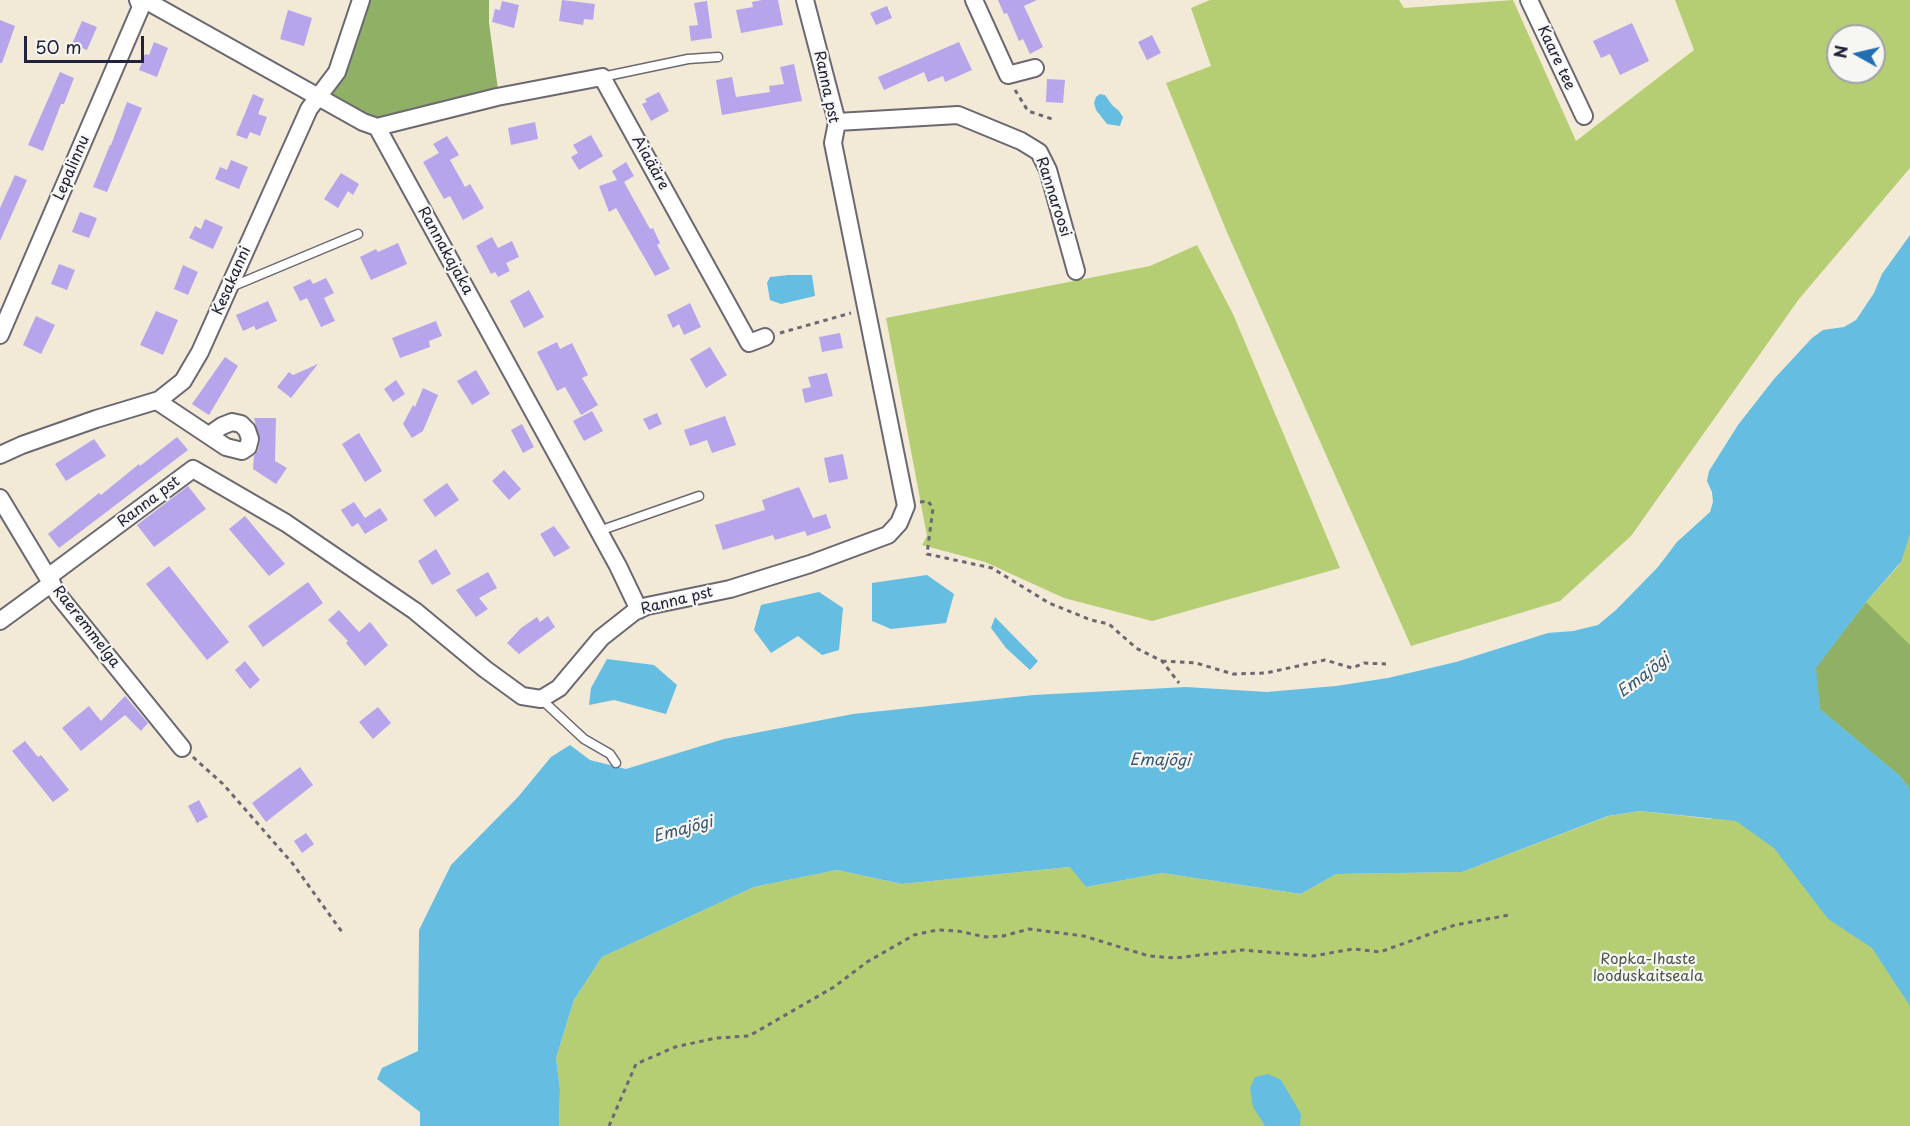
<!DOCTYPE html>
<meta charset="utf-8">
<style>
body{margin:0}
#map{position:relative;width:1910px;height:1126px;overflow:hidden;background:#f3e9d7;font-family:"Playpen Sans",sans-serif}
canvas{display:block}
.north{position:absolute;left:1826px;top:24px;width:60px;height:60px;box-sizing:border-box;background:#f6f6f2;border:2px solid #a1a1a9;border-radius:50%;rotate:278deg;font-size:16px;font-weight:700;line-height:24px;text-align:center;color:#22223b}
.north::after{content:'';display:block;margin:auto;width:21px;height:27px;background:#1f6fb2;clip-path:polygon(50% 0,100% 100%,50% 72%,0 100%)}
.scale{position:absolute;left:24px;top:36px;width:120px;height:27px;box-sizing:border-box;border:3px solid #22223b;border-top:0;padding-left:8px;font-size:18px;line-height:21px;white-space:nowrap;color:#22223b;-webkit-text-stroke:4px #f6f6f2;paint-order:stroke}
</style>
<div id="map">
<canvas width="1910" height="1126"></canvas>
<div class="north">N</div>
<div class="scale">50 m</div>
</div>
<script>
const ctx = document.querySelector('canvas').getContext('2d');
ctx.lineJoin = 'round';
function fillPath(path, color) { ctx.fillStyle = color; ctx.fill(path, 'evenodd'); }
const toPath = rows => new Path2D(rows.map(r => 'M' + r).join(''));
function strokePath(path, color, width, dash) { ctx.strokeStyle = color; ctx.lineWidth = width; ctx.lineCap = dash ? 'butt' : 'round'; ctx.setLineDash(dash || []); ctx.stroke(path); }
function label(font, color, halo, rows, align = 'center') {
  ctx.font = font + ' "Playpen Sans",sans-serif'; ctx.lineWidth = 4.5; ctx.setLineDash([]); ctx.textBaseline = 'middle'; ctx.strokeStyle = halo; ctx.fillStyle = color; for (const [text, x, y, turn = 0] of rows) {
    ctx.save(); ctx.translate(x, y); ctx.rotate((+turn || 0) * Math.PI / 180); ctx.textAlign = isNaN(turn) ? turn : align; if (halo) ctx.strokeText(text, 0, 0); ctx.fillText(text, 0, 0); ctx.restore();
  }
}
fillPath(toPath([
 [1210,0,1399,0,1404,8,1513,0,1576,141,1694,50,1675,0,1910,0,1910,168,1799,299,1631,536,1560,601,1411,646,1226,230,1166,83,1211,66,1191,8],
 [1838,36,1874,36,1874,72,1838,72],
 [1197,245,1233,314,1340,568,1152,621,1064,598,985,562,922,545,927,536,886,318,1150,266],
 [1910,532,1910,1126,559,1126,560,1089,556,1058,574,1000,602,957,754,887,837,870,902,884,1071,867,1086,887,1162,873,1301,894,1336,874,1462,872,1609,816,1640,811,1711,819,1866,602,1899,565]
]), '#b6ce73');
fillPath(toPath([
 [364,0,489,0,489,23,499,97,374,126,324,101],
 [1866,602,1910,645,1910,789,1899,775,1820,709,1815,668]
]), '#90b165');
fillPath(toPath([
 [1100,94,1105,95,1112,105,1119,111,1123,117,1120,126,1107,124,1096,110,1094,103,1096,97],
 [1910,235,1910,534,1901,562,1866,602,1816,668,1820,709,1899,775,1910,789,1910,1006,1872,948,1828,919,1774,848,1736,821,1640,811,1608,816,1462,872,1336,874,1301,894,1162,873,1086,887,1070,867,902,884,837,870,754,887,602,957,574,1000,556,1058,560,1089,559,1126,420,1126,420,1112,377,1079,382,1068,418,1051,419,930,451,865,518,797,551,757,570,745,590,760,626,769,724,739,853,714,1034,695,1186,687,1267,692,1336,686,1388,678,1456,662,1548,633,1573,631,1598,625,1616,610,1658,567,1677,542,1710,512,1713,502,1712,492,1707,481,1709,471,1738,425,1774,379,1812,338,1823,330,1844,327,1856,320,1874,293,1882,274],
 [789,275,812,275,815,296,781,304,770,300,767,283,770,277],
 [927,575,954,594,946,623,891,629,872,621,872,583],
 [819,592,843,608,839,650,822,655,798,636,771,653,754,630,761,605],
 [995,617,1038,661,1030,670,1006,648,991,628],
 [607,659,654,665,677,685,666,714,614,700,589,705,591,688],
 [1268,1074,1281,1080,1301,1114,1300,1126,1265,1126,1253,1107,1250,1088,1255,1077]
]), '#65bde2');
fillPath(toPath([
 [562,0,595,4,593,20,584,19,583,25,559,21],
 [762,0,778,0,783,25,741,33,736,10,753,7,752,2],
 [998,0,1037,0,1024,6,1043,47,1030,54,1023,39,1019,41,1007,13,1004,14],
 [502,1,519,5,514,28,492,22,495,9,500,10],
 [707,1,712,38,691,41,689,26,698,25,694,3],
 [887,6,892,18,876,25,870,13],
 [288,10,312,18,304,46,280,39],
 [0,20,15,26,2,63,0,63],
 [82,21,97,27,87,50,72,44],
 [1632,23,1649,61,1620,75,1610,54,1601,58,1593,41],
 [1152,35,1161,53,1147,60,1138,42],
 [154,42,168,48,157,77,139,70,145,54,149,55],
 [959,42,972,70,945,82,943,76,928,82,924,72,884,90,878,77],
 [794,64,802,101,722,115,716,80,732,77,736,97,770,92,769,86,784,84,780,67],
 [60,72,74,78,64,104,61,104,43,151,28,145],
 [1047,79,1065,80,1063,103,1046,102],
 [659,92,669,111,651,121,642,104,647,102,645,99],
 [253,94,264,99,258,114,267,117,260,136,250,132,247,139,236,135],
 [127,102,142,108,107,192,93,187,110,145,111,145],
 [535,122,538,139,511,145,508,128],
 [591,135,603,156,579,170,571,157,578,153,573,145],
 [447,136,459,155,450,160,465,187,470,184,484,208,463,220,450,196,444,199,423,162,439,153,433,144],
 [231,160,248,167,239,189,215,179,220,167,227,170],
 [626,162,634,176,624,182,650,229,653,228,660,243,657,245,670,269,655,276,616,208,609,212,599,186,617,180,612,171],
 [341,173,359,184,353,195,348,191,338,208,324,199],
 [15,175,27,180,0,241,0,208],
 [80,212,97,218,89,238,72,232],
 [205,219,223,227,213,249,189,238,195,226,201,229],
 [492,237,498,248,512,241,519,257,506,263,510,271,498,277,495,272,491,274,476,246],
 [398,243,407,264,371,280,360,257,376,249,378,252],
 [59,264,75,270,67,290,51,284],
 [183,265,198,272,188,295,174,289],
 [326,278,334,293,324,298,335,321,321,327,307,298,300,301,293,287,310,279,313,284],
 [529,290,544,317,524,328,510,301],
 [268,301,277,321,256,330,254,326,243,331,236,315],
 [690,303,701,327,684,335,679,324,673,328,667,315],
 [156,311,178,320,163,355,140,345],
 [36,316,55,325,41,354,23,345],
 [436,321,442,336,429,341,430,347,400,358,392,338],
 [840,333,843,348,822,352,819,337],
 [557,342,560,349,572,343,588,375,582,378,598,405,581,415,565,387,557,391,537,352],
 [710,347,727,375,706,388,690,359],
 [225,357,238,366,209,415,192,404],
 [318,364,291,398,277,387,289,372,293,375],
 [476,370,490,394,472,405,457,381],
 [827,373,833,396,805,403,802,389,811,387,808,377],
 [396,380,405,394,393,402,384,389],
 [423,388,438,395,423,431,412,438,403,424,413,405,415,407],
 [592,411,603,431,584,441,573,421],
 [657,413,662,424,649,430,643,419],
 [725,416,736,445,712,453,707,440,690,446,684,430],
 [254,418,276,418,275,461,287,468,276,484,253,469,254,456,258,450,260,441],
 [522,424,534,447,523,453,511,430],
 [359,433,382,471,365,482,342,444],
 [177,437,188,450,59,548,48,534,99,493,101,495,139,464,140,466],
 [94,439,106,456,66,481,55,464],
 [843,454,848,479,829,483,824,458],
 [504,470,521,489,509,500,492,481],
 [447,483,459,500,435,517,423,500],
 [188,486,206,509,154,547,137,525],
 [799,487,813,518,826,514,831,528,807,536,805,531,775,540,773,535,723,550,715,525,765,510,762,500],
 [354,502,365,518,380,508,388,520,365,534,358,523,352,527,341,510],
 [245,516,285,564,269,576,229,529],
 [554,526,570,548,554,557,540,534],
 [436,549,451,574,432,585,418,561],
 [169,566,229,642,207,660,146,584],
 [488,572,497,588,479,598,488,609,476,617,456,590],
 [308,582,323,603,263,647,248,626],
 [339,610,359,632,370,622,388,645,365,666,346,643,348,641,328,620],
 [548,616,555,627,519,654,507,643,521,628,537,617,540,622],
 [245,661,260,680,250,689,235,670],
 [125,696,148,723,141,731,125,715,81,751,62,728,89,706,101,721],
 [378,707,391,723,373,739,359,722],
 [25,741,38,757,41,755,69,790,53,802,12,751],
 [300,767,313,785,266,822,252,803],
 [199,800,208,817,197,823,188,806],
 [306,833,314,844,302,853,294,841]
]), '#b6a5ea');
const service = toPath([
 [602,77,688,59,718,57],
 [231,287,358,234],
 [599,531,699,496],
 [541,699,584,739,610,754,616,763]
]);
const minor = toPath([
 [145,0,363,122,377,127,618,566,639,610],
 [974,0,1008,75,1035,68],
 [1529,0,1584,116],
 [837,122,958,115,1021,141,1039,152,1048,170,1076,271],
 [377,127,497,97,602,77,749,343,765,337],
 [0,335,141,7,138,0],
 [157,401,226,447,242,451,248,447,250,439,247,430,241,424,232,422,222,426,209,435],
 [0,455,22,445,96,419,159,400,183,381,200,352,309,109,337,72,361,0],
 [0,498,59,596,182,748],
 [48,577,193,469,286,523,415,611,485,669,522,696,541,699,559,688,601,638,634,612,647,606,730,589,810,564,888,535,899,523,906,506,833,143,837,122,805,0],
 [0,621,52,583]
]);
strokePath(service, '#6b6872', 11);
strokePath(minor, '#6b6872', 20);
strokePath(toPath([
 [1015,90,1028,111,1052,119],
 [780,333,851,313],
 [920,502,928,501,933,508,927,554,992,568,1049,603,1091,620,1109,624,1136,648,1162,661,1179,683],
 [1162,661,1196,663,1233,674,1266,673,1325,660,1352,668,1364,663,1386,664],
 [193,757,223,784,293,864,342,932],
 [609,1126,636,1064,675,1047,716,1038,749,1036,834,987,867,962,914,935,937,930,958,931,986,937,1003,936,1029,929,1084,936,1149,956,1175,958,1243,950,1313,956,1353,949,1380,952,1455,925,1509,915]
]), '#6b6872', 3, [4.5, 4.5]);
strokePath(service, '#fff', 8);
strokePath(minor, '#fff', 16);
label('15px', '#22223b', '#f6f6f2', [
 ["Kaare tee",1556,58,65],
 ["Ranna pst",826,87,78],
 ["Aiaääre",650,163,61],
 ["Lepalinnu",72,168,-67],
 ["Rannaroosi",1053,197,72],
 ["Rannakajaka",445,251,61],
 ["Kesakanni",232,281,-66],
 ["Ranna pst",149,502,-37],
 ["Ranna pst",677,601,-14],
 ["Raeremmelga",86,627,52]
]);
label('15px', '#4e564c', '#f6f6f2', [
 ["Ropka-Ihaste",1648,960],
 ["looduskaitseala",1648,977]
]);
label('italic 16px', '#395875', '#f6f6f2', [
 ["Emajõgi",1644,676,-37],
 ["Emajõgi",1160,761,1],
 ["Emajõgi",683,830,-15]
]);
</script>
